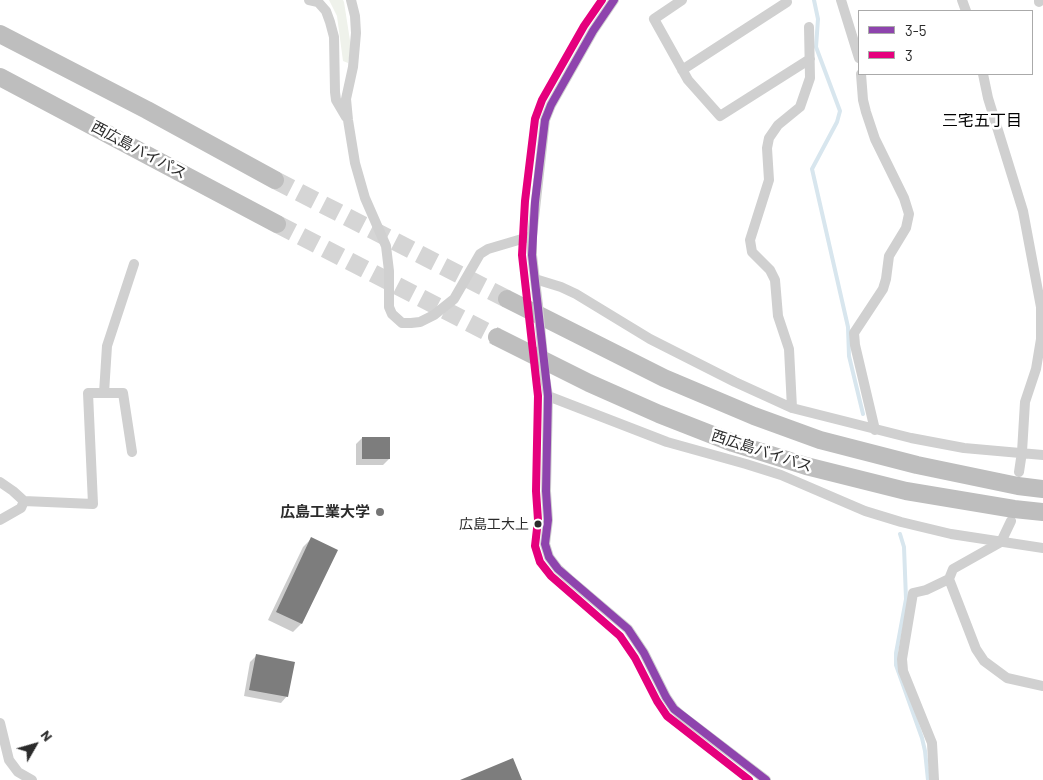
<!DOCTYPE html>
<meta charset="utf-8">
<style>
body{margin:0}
#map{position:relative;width:1043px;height:780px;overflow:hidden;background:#fff;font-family:Barlow,sans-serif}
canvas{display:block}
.legend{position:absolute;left:858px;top:10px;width:175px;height:65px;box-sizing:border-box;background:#fff;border:1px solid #aaa;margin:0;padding:6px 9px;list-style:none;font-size:15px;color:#2b2b2b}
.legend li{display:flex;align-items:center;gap:10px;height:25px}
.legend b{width:25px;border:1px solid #aaa}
.north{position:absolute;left:10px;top:720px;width:50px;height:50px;-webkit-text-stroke:4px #fff;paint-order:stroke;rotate:52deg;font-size:14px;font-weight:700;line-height:20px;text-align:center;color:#2b2b2b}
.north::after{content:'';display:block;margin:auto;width:18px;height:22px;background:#2b2b2b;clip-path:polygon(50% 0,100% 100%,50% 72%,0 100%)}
</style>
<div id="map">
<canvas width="1043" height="780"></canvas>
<ul class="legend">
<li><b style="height:6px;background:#8e44ad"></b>3-5</li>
<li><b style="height:6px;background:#e5007d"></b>3</li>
</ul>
<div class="north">N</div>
</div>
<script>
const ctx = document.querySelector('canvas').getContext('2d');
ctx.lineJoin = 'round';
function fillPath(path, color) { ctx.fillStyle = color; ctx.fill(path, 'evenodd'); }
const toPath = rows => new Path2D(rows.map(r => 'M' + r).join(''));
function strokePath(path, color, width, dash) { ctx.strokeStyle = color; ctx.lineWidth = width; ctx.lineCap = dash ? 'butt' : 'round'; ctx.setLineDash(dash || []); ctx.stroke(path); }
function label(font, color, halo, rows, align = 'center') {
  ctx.font = font + ' Barlow,"Noto Sans JP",sans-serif'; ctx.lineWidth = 5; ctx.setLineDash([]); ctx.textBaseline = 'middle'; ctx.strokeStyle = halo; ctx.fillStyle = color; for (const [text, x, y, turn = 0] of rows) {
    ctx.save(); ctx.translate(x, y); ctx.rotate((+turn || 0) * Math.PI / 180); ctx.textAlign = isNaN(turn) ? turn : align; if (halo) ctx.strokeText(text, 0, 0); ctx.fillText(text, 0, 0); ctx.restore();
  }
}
fillPath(toPath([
 [329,0,343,0,344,2,351,47,348,63,343,61,337,16]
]), '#eff2eb');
fillPath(toPath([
 [362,438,389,459,383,465,356,465,356,444],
 [311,539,301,624,293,632,268,620,303,547],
 [256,656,287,696,281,703,244,696,250,662]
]), '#0003');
strokePath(toPath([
 [814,0,818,19,816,47,840,111,837,122,812,169,848,327,849,356,863,414],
 [900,534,904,547,906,599,896,653,896,665,922,738,925,751,928,780]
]), '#d8e6ee', 4);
fillPath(toPath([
 [362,437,390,437,390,459,362,459],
 [311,537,338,550,302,624,276,612],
 [256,654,295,662,288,697,249,690],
 [513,758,522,780,460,780]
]), '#7d7d7d');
strokePath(toPath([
 [275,180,507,299],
 [277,224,497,337]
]), '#d5d5d5', 18, [18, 9]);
strokePath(toPath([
 [309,0,318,2,326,11,330,22,334,37,335,92,336,100,346,117],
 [351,0,355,16,356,33,353,67,346,99,348,120,355,163,365,198,386,246,389,271,389,307,392,314,402,323,411,323,420,322,434,315,454,299,480,254,488,249,532,236],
 [682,0,654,19,688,80,720,116,810,59],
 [841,0,859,58],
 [962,0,966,11],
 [1039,0,1039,2],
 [682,70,787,2],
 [861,74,863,100,866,112,875,139,904,198,909,214,906,228,889,256,886,279,883,289,854,333,855,345,875,430],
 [983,74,988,98,1023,211,1041,307,1041,339,1036,369,1025,402,1022,452,1019,472],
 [535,279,561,287,576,294,650,339,735,382,792,408,911,438,964,448,1043,455],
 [538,305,532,255,532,236,545,120,551,105,593,31,614,0],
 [545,378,548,396,546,491,548,520,545,544,549,557,558,569,569,579,628,629,644,653,666,697,674,709,682,716,766,780],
 [104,393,107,346,134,264],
 [548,396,667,442,746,464,781,475,865,511,901,522,951,534,1043,548],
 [792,408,789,349,778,316,775,280,770,270,752,252,750,240,769,180,767,148,769,138,778,125,800,107,810,78,809,27],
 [0,482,13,491,24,501,21,508,0,520],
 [24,501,93,504,88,393,123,393,132,452],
 [1011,521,1001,542,953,569,949,579,976,649,984,661,1007,678,1043,686],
 [0,723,9,760,18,772,32,780],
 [934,780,932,743,903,671,902,659,913,593,926,590,949,579]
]), '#d0d0d0', 10);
strokePath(toPath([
 [0,34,147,110,275,180],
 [0,77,277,224],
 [507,299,664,378,754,416,820,440,917,465,1018,486,1043,489],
 [497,337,589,383,659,414,733,443,806,466,906,491,1014,509,1043,512]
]), '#bebebe', 18);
strokePath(toPath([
 [538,305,545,378]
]), '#d0d0d0', 10);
strokePath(toPath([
 [614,0,593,31,551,105,545,120,535,202,532,255,548,396,546,491,548,520,545,544,549,557,558,569,628,629,644,653,666,697,674,709,766,780]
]), '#8e44ad', 8);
strokePath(toPath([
 [602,0,584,26,542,100,535,119,525,201,522,255,538,396,536,491,538,520,535,546,540,562,551,576,620,636,635,658,657,701,667,716,749,780]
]), '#e5007d', 8);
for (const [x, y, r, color] of [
 [380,512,5,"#757575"],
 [538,524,4.5,"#2b2b2b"]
]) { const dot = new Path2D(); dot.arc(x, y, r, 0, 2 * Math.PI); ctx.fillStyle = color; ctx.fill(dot); strokePath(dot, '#fff', 2); }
label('14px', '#2b2b2b', '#fff', [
 ["広島工大上",529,524]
], 'right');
label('15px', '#2b2b2b', '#fff', [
 ["西広島バイパス",139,150,28],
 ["西広島バイパス",762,451,18]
]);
label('bold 15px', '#2b2b2b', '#fff', [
 ["広島工業大学",370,512]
], 'right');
label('16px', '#000', '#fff', [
 ["三宅五丁目",982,121]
]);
</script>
